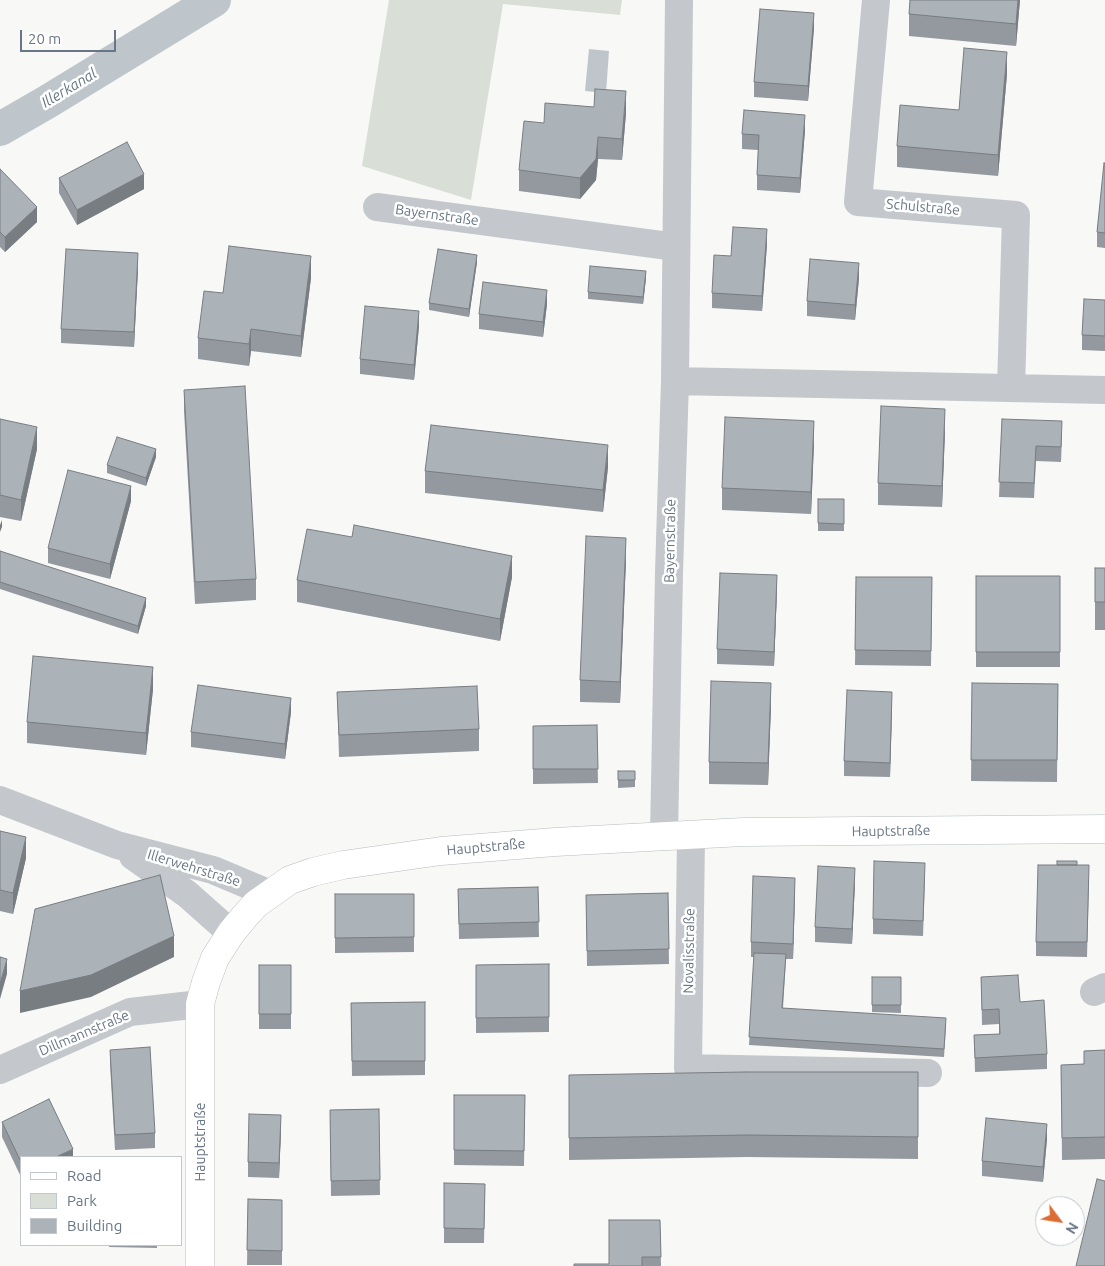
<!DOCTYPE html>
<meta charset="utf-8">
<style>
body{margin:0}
#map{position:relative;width:1105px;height:1266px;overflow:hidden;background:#f8f8f6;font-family:Ubuntu,sans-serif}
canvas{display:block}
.legend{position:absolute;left:20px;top:1156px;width:162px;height:90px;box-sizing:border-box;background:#fff;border:1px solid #c3c8ce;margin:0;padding:6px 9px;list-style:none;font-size:15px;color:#697685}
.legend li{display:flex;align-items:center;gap:10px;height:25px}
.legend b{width:25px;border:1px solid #c3c8ce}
.north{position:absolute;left:1035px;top:1196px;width:50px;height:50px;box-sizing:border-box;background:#fff;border:1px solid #c3c8ce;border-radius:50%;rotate:121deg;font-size:14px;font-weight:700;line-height:20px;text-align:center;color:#697685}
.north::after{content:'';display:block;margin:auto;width:18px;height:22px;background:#d96d35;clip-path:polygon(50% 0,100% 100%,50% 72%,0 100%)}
.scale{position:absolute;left:20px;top:30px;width:96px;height:22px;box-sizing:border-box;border:2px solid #697685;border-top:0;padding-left:6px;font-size:15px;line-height:18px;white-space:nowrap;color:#697685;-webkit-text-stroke:4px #fff;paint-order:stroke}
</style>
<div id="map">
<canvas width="1105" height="1266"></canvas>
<ul class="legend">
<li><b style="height:6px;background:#fff"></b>Road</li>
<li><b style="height:14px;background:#d9dfd7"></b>Park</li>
<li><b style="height:14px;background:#abb2b8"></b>Building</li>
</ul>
<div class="north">N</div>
<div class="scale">20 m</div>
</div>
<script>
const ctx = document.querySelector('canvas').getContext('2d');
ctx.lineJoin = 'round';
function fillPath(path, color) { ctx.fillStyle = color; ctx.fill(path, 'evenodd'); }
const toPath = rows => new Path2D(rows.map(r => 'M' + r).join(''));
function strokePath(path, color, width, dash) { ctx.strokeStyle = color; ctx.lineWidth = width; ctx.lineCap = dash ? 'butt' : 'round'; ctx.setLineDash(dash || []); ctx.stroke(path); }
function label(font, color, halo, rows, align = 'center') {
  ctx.font = font + ' Ubuntu,sans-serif'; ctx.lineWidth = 5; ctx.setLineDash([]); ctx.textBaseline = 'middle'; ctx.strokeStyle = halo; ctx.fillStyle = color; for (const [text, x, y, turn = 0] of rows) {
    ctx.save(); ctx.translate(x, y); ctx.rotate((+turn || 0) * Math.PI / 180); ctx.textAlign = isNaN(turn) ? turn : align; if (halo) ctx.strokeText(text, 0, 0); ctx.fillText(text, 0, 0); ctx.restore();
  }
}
fillPath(toPath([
 [389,0,622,0,620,15,503,4,471,200,362,166]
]), '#d9dfd7');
fillPath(toPath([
 [589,49,609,51,606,93,585,91]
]), '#bec6cc');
strokePath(toPath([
 [0,129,47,102,214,0]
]), '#bec6cc', 34);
const major = toPath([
 [200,1266,200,1004,206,982,215,958,231,933,245,916,256,904,290,880,313,872,343,865,441,851,555,842,743,832,1105,829]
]);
strokePath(major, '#b7bbbf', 29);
strokePath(toPath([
 [876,0,858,202,1016,215,1011,388],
 [377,207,676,247],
 [675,381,1105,390],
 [0,800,117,845,213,870,270,894],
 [691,835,688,1068,928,1073],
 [664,836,669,573,675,381,679,0],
 [133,856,187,894,231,933],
 [1094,992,1105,987],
 [0,1070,130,1012,200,1004]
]), '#c4c7cb', 28);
strokePath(major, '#fff', 28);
fillPath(toPath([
 [1020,0,1016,46,909,36,909,14],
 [814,28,808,101,754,97,754,82],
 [1007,74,998,176,897,167,897,146,959,110],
 [626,113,622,160,598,159,596,180,580,199,519,191,519,170,544,123],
 [805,130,800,193,757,190,757,175,758,150,742,149,742,134],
 [1105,163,1105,248,1097,247,1097,232],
 [0,169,37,222,5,252,0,247],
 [59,178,144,189,77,225,59,193],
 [767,244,762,311,712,308,712,293],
 [477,262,469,317,429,310,429,303],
 [138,268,134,347,61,343,61,329],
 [311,278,301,357,251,351,249,366,198,359,198,338,223,293],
 [646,278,643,304,588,299,588,292],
 [859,278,855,320,807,316,807,301],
 [1105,300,1105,351,1082,350,1082,335],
 [547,304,543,337,479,329,479,314],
 [419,326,414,380,360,374,360,359],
 [184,390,256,579,256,600,195,604,184,411],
 [0,419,37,449,21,521,0,517],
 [1002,419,1062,436,1061,462,1036,461,1034,498,999,497],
 [945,431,942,507,878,505,878,483],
 [814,443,811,514,722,510,722,488],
 [156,457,146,486,107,473,107,465],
 [608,467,603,512,425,493,425,471],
 [818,499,844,499,844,531,818,531],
 [131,501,110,579,48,563,48,548],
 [0,551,146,606,138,634,0,589],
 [626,560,620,703,580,702,580,680],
 [1095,568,1105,568,1105,630,1095,630],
 [976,576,1060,576,1060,667,976,667],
 [512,577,500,641,297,602,297,580],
 [856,577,932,577,931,666,855,665],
 [777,590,774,666,717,664,717,649],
 [972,683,1058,684,1057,782,971,781],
 [153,689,146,755,27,743,27,722],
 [337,692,479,729,479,751,339,757],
 [771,705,768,785,709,784,709,762],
 [892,707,890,777,844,776,844,761],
 [291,712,285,759,191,747,191,732],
 [597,725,598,783,533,784,533,726],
 [618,771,635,771,635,787,618,788],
 [0,831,26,858,13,914,0,911],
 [1077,865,1089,880,1087,957,1036,956,1036,942],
 [925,878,923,936,873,934,873,919],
 [855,883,852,944,815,942,815,927],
 [538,887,539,937,459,939,458,889],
 [668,893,669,964,587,966,586,895],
 [795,893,793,959,786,959,783,1008,946,1026,944,1057,749,1045,754,957,751,957,751,942],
 [335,894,414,894,414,952,335,953],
 [549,964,549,1032,476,1033,476,965],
 [259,965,291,965,291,1029,259,1029],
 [872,977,901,977,901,1013,872,1012],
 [981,977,1020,1002,1047,1054,1047,1069,975,1072,974,1035,999,1034,999,1024,982,1025],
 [425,1002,425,1075,352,1076,351,1003],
 [110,1050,155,1133,155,1148,115,1150,110,1064],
 [1105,1050,1105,1159,1062,1160,1061,1065,1084,1064,1084,1051],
 [918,1072,918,1159,747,1157,569,1160,569,1075],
 [454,1095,525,1095,524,1166,454,1165],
 [379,1109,380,1195,331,1196,330,1110],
 [2,1122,73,1157,21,1157,21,1177,2,1137],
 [281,1130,279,1178,248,1177,248,1162],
 [1047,1139,1043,1182,982,1176,982,1161],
 [444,1183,485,1184,484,1243,444,1243],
 [248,1199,282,1200,282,1265,247,1265],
 [660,1220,661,1266,574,1266,609,1264],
 [109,1245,157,1245,157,1248,109,1247]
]), '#93999e');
fillPath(toPath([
 [1018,0,1020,0,1016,46,1016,24],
 [814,13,814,28,808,101,808,86],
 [1007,52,1007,74,998,176,998,155],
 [626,91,626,113,622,160,622,139],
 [805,115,805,130,800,193,800,178],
 [598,137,598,159,596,180,580,199,580,178],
 [144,174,144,189,77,225,77,210],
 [37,207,37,222,5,252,5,237],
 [767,229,767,244,762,311,762,296],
 [138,253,138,268,134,347,134,332],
 [477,255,477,262,469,317,469,309],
 [311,256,311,278,301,357,301,336],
 [859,263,859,278,855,320,855,305],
 [646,271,646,278,643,304,643,297],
 [547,290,547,304,543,337,543,322],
 [419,311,419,326,414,380,414,365],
 [251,329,251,351,249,366,249,344],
 [945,409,945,431,942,507,942,486],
 [814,421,814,443,811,514,811,492],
 [37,427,37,449,21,521,21,500],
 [608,445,608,467,603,512,603,490],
 [156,449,156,457,146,486,146,478],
 [131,486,131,501,110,579,110,564],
 [2,520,2,527,0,532,0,525],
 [626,538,626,560,620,703,620,682],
 [512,556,512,577,500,641,500,619],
 [777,575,777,590,774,666,774,652],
 [146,598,146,606,138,634,138,626],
 [153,667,153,689,146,755,146,733],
 [771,683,771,705,768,785,768,763],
 [892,692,892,707,890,777,890,763],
 [291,698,291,712,285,759,285,744],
 [26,837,26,858,13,914,13,893],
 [855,868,855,883,852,944,852,929],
 [795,878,795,893,793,959,793,944],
 [174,936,174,957,91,997,20,1013,20,991],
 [7,959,7,974,0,999,0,984],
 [281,1115,281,1130,279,1178,279,1163],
 [1047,1124,1047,1139,1043,1182,1043,1167],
 [73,1149,73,1157,56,1157]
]), '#787d81');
const building = toPath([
 [910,0,1018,0,1016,24,909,14,910,0],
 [760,9,814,13,808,86,754,82,760,9],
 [964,48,1007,52,998,155,897,146,900,105,959,110,964,48],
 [595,89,626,91,622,139,598,137,596,159,580,178,519,170,524,121,544,123,545,103,594,107,595,89],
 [744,110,805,115,800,178,757,175,759,135,742,134,744,110],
 [127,142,144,174,77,210,59,178,127,142],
 [1104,163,1105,163,1105,233,1097,232,1104,163],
 [0,169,37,207,5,237,0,232,0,169],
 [733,227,767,229,762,296,712,293,714,255,731,256,733,227],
 [229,246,311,256,301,336,251,329,249,344,198,338,204,291,223,293,229,246],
 [66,249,138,253,134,332,61,329,66,249],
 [438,249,477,255,469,309,429,303,438,249],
 [810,259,859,263,855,305,807,301,810,259],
 [590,266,646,271,643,297,588,292,590,266],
 [483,282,547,290,543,322,479,314,483,282],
 [1084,299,1105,300,1105,336,1082,335,1084,299],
 [365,306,419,311,414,365,360,359,365,306],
 [245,386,256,579,195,582,184,390,245,386],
 [881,406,945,409,942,486,878,483,881,406],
 [725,417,814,421,811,492,722,488,725,417],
 [0,419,37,427,21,500,0,495,0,419],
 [1002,419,1062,421,1061,447,1036,446,1034,483,999,482,1002,419],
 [431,425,608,445,603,490,425,471,431,425],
 [117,437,156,449,146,478,107,465,117,437],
 [68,470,131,486,110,564,48,548,68,470],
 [818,499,844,499,844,524,818,523,818,499],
 [354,525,512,556,500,619,297,580,307,529,352,537,354,525],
 [586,536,626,538,620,682,580,680,586,536],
 [0,551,146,598,138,626,0,582,0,551],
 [1095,568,1105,568,1105,602,1095,602,1095,568],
 [720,573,777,575,774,652,717,649,720,573],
 [976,576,1060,576,1060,652,976,652,976,576],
 [856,577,932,577,931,651,855,650,856,577],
 [33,656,153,667,146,733,27,722,33,656],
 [711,681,771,683,768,763,709,762,711,681],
 [972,683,1058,684,1057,760,971,760,972,683],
 [198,685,291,698,285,744,191,732,198,685],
 [477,686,479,729,339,735,337,692,477,686],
 [847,690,892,692,890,763,844,761,847,690],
 [597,725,598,769,533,769,533,726,597,725],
 [618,771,635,771,635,780,618,780,618,771],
 [0,831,26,837,13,893,0,890,0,831],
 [874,861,925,863,923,921,873,919,874,861],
 [1057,861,1077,861,1077,865,1057,865,1057,861],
 [1038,865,1089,865,1087,942,1036,942,1038,865],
 [818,866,855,868,852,929,815,927,818,866],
 [160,875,174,936,91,975,20,991,35,909,160,875],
 [753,876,795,878,793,944,751,942,753,876],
 [538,887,539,922,459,924,458,889,538,887],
 [668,893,669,949,587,951,586,895,668,893],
 [335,894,414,894,414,937,335,938,335,894],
 [754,953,786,954,782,1008,946,1018,944,1049,749,1037,754,953],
 [0,957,7,959,0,984,0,957],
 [549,964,549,1017,476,1018,476,965,549,964],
 [259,965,291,965,291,1014,259,1014,259,965],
 [1018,975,1020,1002,1044,1000,1047,1054,975,1058,974,1035,1000,1034,999,1009,982,1010,981,977,1018,975],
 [872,977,901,977,901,1005,872,1005,872,977],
 [425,1002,425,1061,352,1061,351,1003,425,1002],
 [150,1047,155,1133,115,1135,110,1050,150,1047],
 [1105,1050,1105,1137,1062,1138,1061,1065,1084,1064,1084,1051,1105,1050],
 [746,1072,918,1072,918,1137,747,1135,569,1138,569,1075,746,1072],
 [454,1095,525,1095,524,1151,454,1150,454,1095],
 [49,1099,73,1149,56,1157,21,1157,21,1162,2,1122,49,1099],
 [379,1109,380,1180,331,1181,330,1110,379,1109],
 [249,1114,281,1115,279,1163,248,1162,249,1114],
 [986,1118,1047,1124,1043,1167,982,1161,986,1118],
 [1097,1179,1105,1181,1105,1266,1076,1266,1097,1179],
 [444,1183,485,1184,484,1229,444,1228,444,1183],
 [248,1199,282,1200,282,1251,247,1250,248,1199],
 [609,1220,660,1220,661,1257,642,1257,642,1266,574,1266,574,1264,609,1264,609,1220]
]);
fillPath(building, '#abb2b8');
strokePath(building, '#787d81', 1);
label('14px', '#697685', '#fff', [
 ["Schulstraße",923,207,5],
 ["Bayernstraße",437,215,8],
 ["Bayernstraße",670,541,-89],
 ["Hauptstraße",891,831,-1],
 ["Hauptstraße",486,847,-5],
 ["Illerwehrstraße",194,868,17],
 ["Novalisstraße",689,951,-89],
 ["Dillmannstraße",84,1033,-23],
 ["Hauptstraße",200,1142,-90]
]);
label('italic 15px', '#657680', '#fff', [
 ["Illerkanal",69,88,-31]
]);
</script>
